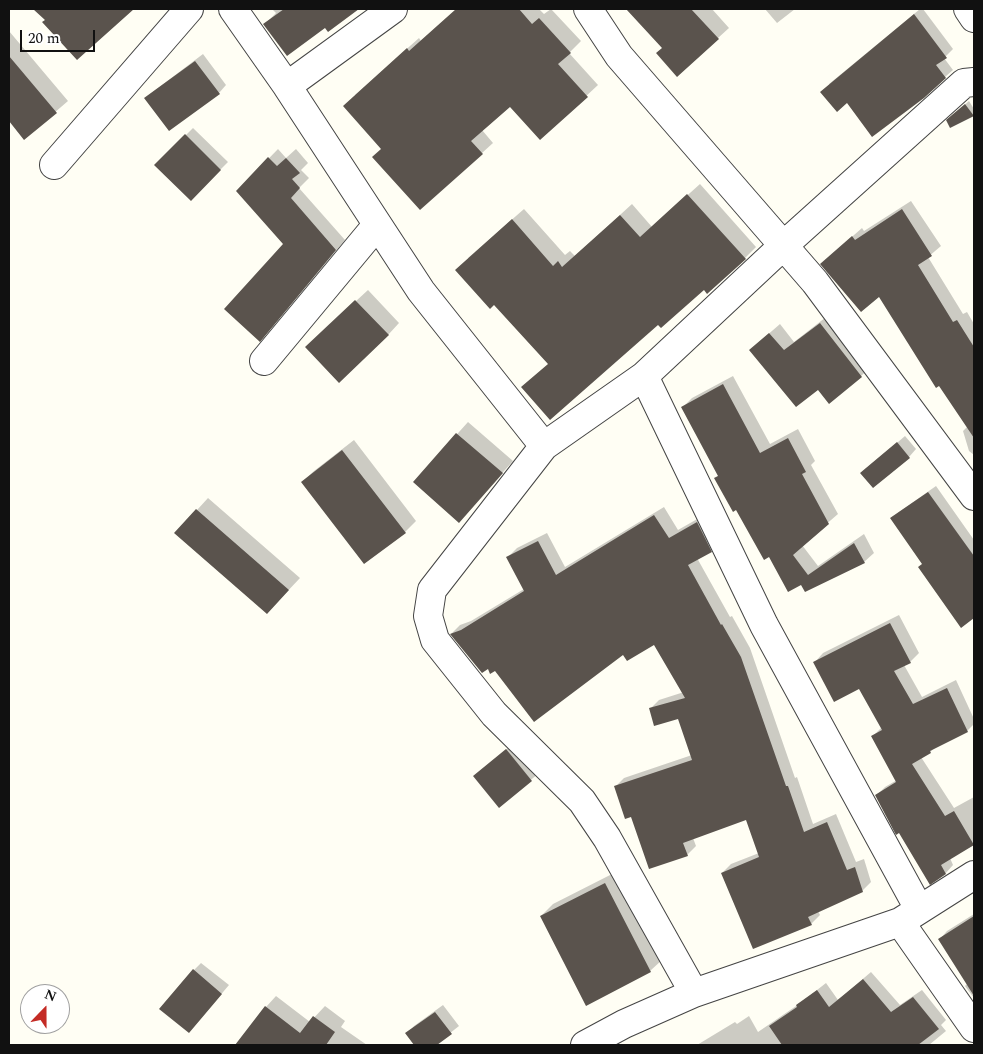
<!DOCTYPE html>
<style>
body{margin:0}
#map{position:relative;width:983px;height:1054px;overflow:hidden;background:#fffef4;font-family:Spectral,serif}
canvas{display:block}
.frame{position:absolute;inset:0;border:10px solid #111;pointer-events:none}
.north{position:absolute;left:20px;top:984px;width:50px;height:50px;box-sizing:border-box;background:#fff;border:1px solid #a0a0a0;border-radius:50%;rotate:22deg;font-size:14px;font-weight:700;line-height:20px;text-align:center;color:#111}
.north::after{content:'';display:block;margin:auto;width:18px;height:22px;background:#c42b25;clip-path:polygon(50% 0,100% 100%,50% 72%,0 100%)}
.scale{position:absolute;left:20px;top:30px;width:75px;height:22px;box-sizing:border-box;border:2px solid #111;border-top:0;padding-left:6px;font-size:15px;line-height:18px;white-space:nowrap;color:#111;-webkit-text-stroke:4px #fff;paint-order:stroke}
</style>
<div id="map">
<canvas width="983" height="1054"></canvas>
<div class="frame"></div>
<div class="north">N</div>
<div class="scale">20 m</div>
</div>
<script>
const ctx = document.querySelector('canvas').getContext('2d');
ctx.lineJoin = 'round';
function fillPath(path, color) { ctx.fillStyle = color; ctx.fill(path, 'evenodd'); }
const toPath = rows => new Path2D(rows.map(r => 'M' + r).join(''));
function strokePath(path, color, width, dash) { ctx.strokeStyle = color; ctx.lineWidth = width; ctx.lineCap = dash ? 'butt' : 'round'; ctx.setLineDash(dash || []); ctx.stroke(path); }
fillPath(toPath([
 [35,9,132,9,77,58,46,20],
 [272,9,357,9,328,31,325,27,265,24,276,13],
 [457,9,539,9,544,14,551,9,581,41,569,53,598,85,540,139,510,105,482,130,493,143,482,153,382,148,355,95,419,38,421,41],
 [628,9,712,9,729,28,718,38,663,48],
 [765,9,795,9,777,23],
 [920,9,923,9,953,49,944,58,953,70,945,77,847,101,829,84],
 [9,31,68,101,25,138,9,120],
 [203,54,226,85,219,93,146,98,154,91],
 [969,101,974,109,973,115,948,120],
 [193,128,228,162,191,199,156,165],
 [278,149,286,158,296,149,308,163,301,170,309,178,299,188,345,240,269,331,285,244,237,191],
 [700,184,756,247,745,258,658,324,549,363,468,258,524,209,565,255,570,251,575,256,632,204,652,227],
 [911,201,941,246,928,257,963,314,967,312,974,324,974,455,969,451,963,431,968,426,880,295,821,264,862,228,864,231],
 [368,290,399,323,388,335,318,336],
 [830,314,871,367,861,376,818,388,750,350,780,324,794,342],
 [733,376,770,444,798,429,815,461,811,465,838,514,802,545,818,566,864,534,874,553,864,562,801,584,770,555,716,478,719,475,682,408,692,398],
 [468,422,513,461,459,521,414,482],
 [905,436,916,449,909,457,862,473],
 [354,440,416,521,405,532,302,482,314,471],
 [936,486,974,540,974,617,962,626,923,563,892,519,899,512],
 [208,498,300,578,267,613,176,533],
 [664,507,678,530,706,514,720,542,711,551,697,558,730,617,732,616,750,648,795,778,797,777,813,824,836,814,856,862,864,859,871,882,862,891,818,911,820,915,811,924,722,873,731,864,759,853,747,818,693,838,696,846,687,855,631,816,615,787,624,778,692,755,679,718,650,709,659,700,684,692,655,643,624,653,496,669,489,667,451,634,460,625,471,621,524,589,508,557,517,548,547,533,565,567],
 [899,615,919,653,910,662,904,665,922,697,956,680,974,719,974,724,967,731,937,746,930,752,921,757,954,808,974,797,974,845,950,858,953,865,945,874,876,796,885,787,897,780,872,737,882,727,859,688,815,662,823,653],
 [515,742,539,773,500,806,475,776],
 [616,872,662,960,650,971,541,916,553,904],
 [974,914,974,998,965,986,968,983,940,939,947,931],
 [201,963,229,985,196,1024,194,970],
 [871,972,900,1005,922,990,946,1020,941,1025,946,1031,929,1045,697,1045,735,1022,737,1024,749,1016,758,1032,799,1004,826,983,838,1000],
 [276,996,310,1022,325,1006,345,1021,341,1027,367,1045,236,1045,266,1007],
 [443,1005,459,1026,435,1045,415,1045,407,1034,414,1026]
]), '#0003');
fillPath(toPath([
 [33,9,134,9,77,60,42,22,45,20],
 [284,9,359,9,328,32,325,28,287,56,263,24],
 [456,9,519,9,532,24,539,18,571,53,558,64,588,97,540,140,510,107,471,141,483,154,420,210,372,157,381,149,343,106,407,48,409,51],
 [626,9,691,9,719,39,677,77,656,53,662,48],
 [914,14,947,58,936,65,946,78,924,98,872,137,847,103,837,112,820,92],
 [9,56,57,113,24,140,9,121],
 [195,61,220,94,169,131,144,98],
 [965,104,974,116,950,128,946,120],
 [185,134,221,170,191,201,154,165],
 [268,157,277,166,286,158,300,173,292,179,300,188,291,198,336,250,260,342,224,309,283,244,236,191],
 [687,194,746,259,707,294,704,290,661,328,658,325,550,420,521,387,548,364,494,305,490,309,455,270,512,219,553,266,558,261,562,267,620,215,640,237],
 [902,209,932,256,918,265,953,322,957,320,974,347,974,438,939,386,936,388,879,297,861,312,820,264,852,236,855,240],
 [355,300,389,335,339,383,305,347],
 [820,323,862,377,829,404,818,390,796,407,749,350,769,333,784,350],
 [723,384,760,453,788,438,806,472,802,474,829,524,793,555,808,575,854,543,865,563,805,592,801,585,788,592,769,557,764,560,736,510,733,512,714,478,718,476,681,407],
 [456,433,503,473,459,523,413,482],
 [897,442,910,458,873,488,860,473],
 [342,450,406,533,364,564,301,482],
 [928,492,974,556,974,618,961,628,918,567,922,564,890,518],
 [196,509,289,590,267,614,174,533],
 [654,515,669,538,697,522,712,552,688,565,721,625,722,624,741,657,786,786,788,786,804,832,827,822,847,870,855,867,863,892,808,917,812,925,753,949,721,873,759,857,746,820,683,843,688,856,649,869,631,817,625,819,614,786,692,760,678,719,654,726,649,708,685,698,654,645,627,661,623,655,534,722,495,671,490,674,488,669,482,673,450,634,461,630,524,591,506,557,538,541,556,575],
 [890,623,911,663,894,671,913,704,947,688,968,732,930,751,931,753,912,764,945,816,954,811,974,845,941,865,946,874,930,885,899,833,896,835,875,795,896,782,871,736,882,730,859,689,834,702,813,662],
 [506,749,532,781,499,808,473,776],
 [605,883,651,972,586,1006,540,916],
 [974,916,974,996,938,939],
 [193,969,222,994,189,1033,159,1009],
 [863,979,891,1012,913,997,939,1029,918,1045,782,1045,769,1026,797,1007,796,1005,817,990,829,1007],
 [265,1006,300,1033,313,1016,335,1032,326,1045,235,1045],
 [435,1012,452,1034,437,1045,414,1045,405,1033]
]), '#5a534d');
const minor = toPath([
 [233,9,287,86,421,291,544,446,644,376,784,245,964,83,974,82],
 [588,9,619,56,815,282,974,496],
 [968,9,974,18],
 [287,86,393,9],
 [54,165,189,9],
 [264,361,377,225],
 [644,376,764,625,919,909],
 [544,446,432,590,428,616,435,640,494,714,582,801,607,838,694,993],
 [900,922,974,1028],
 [585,1045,624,1024,694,993,900,922,974,875]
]);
strokePath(minor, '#444', 30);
strokePath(minor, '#fff', 28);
</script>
